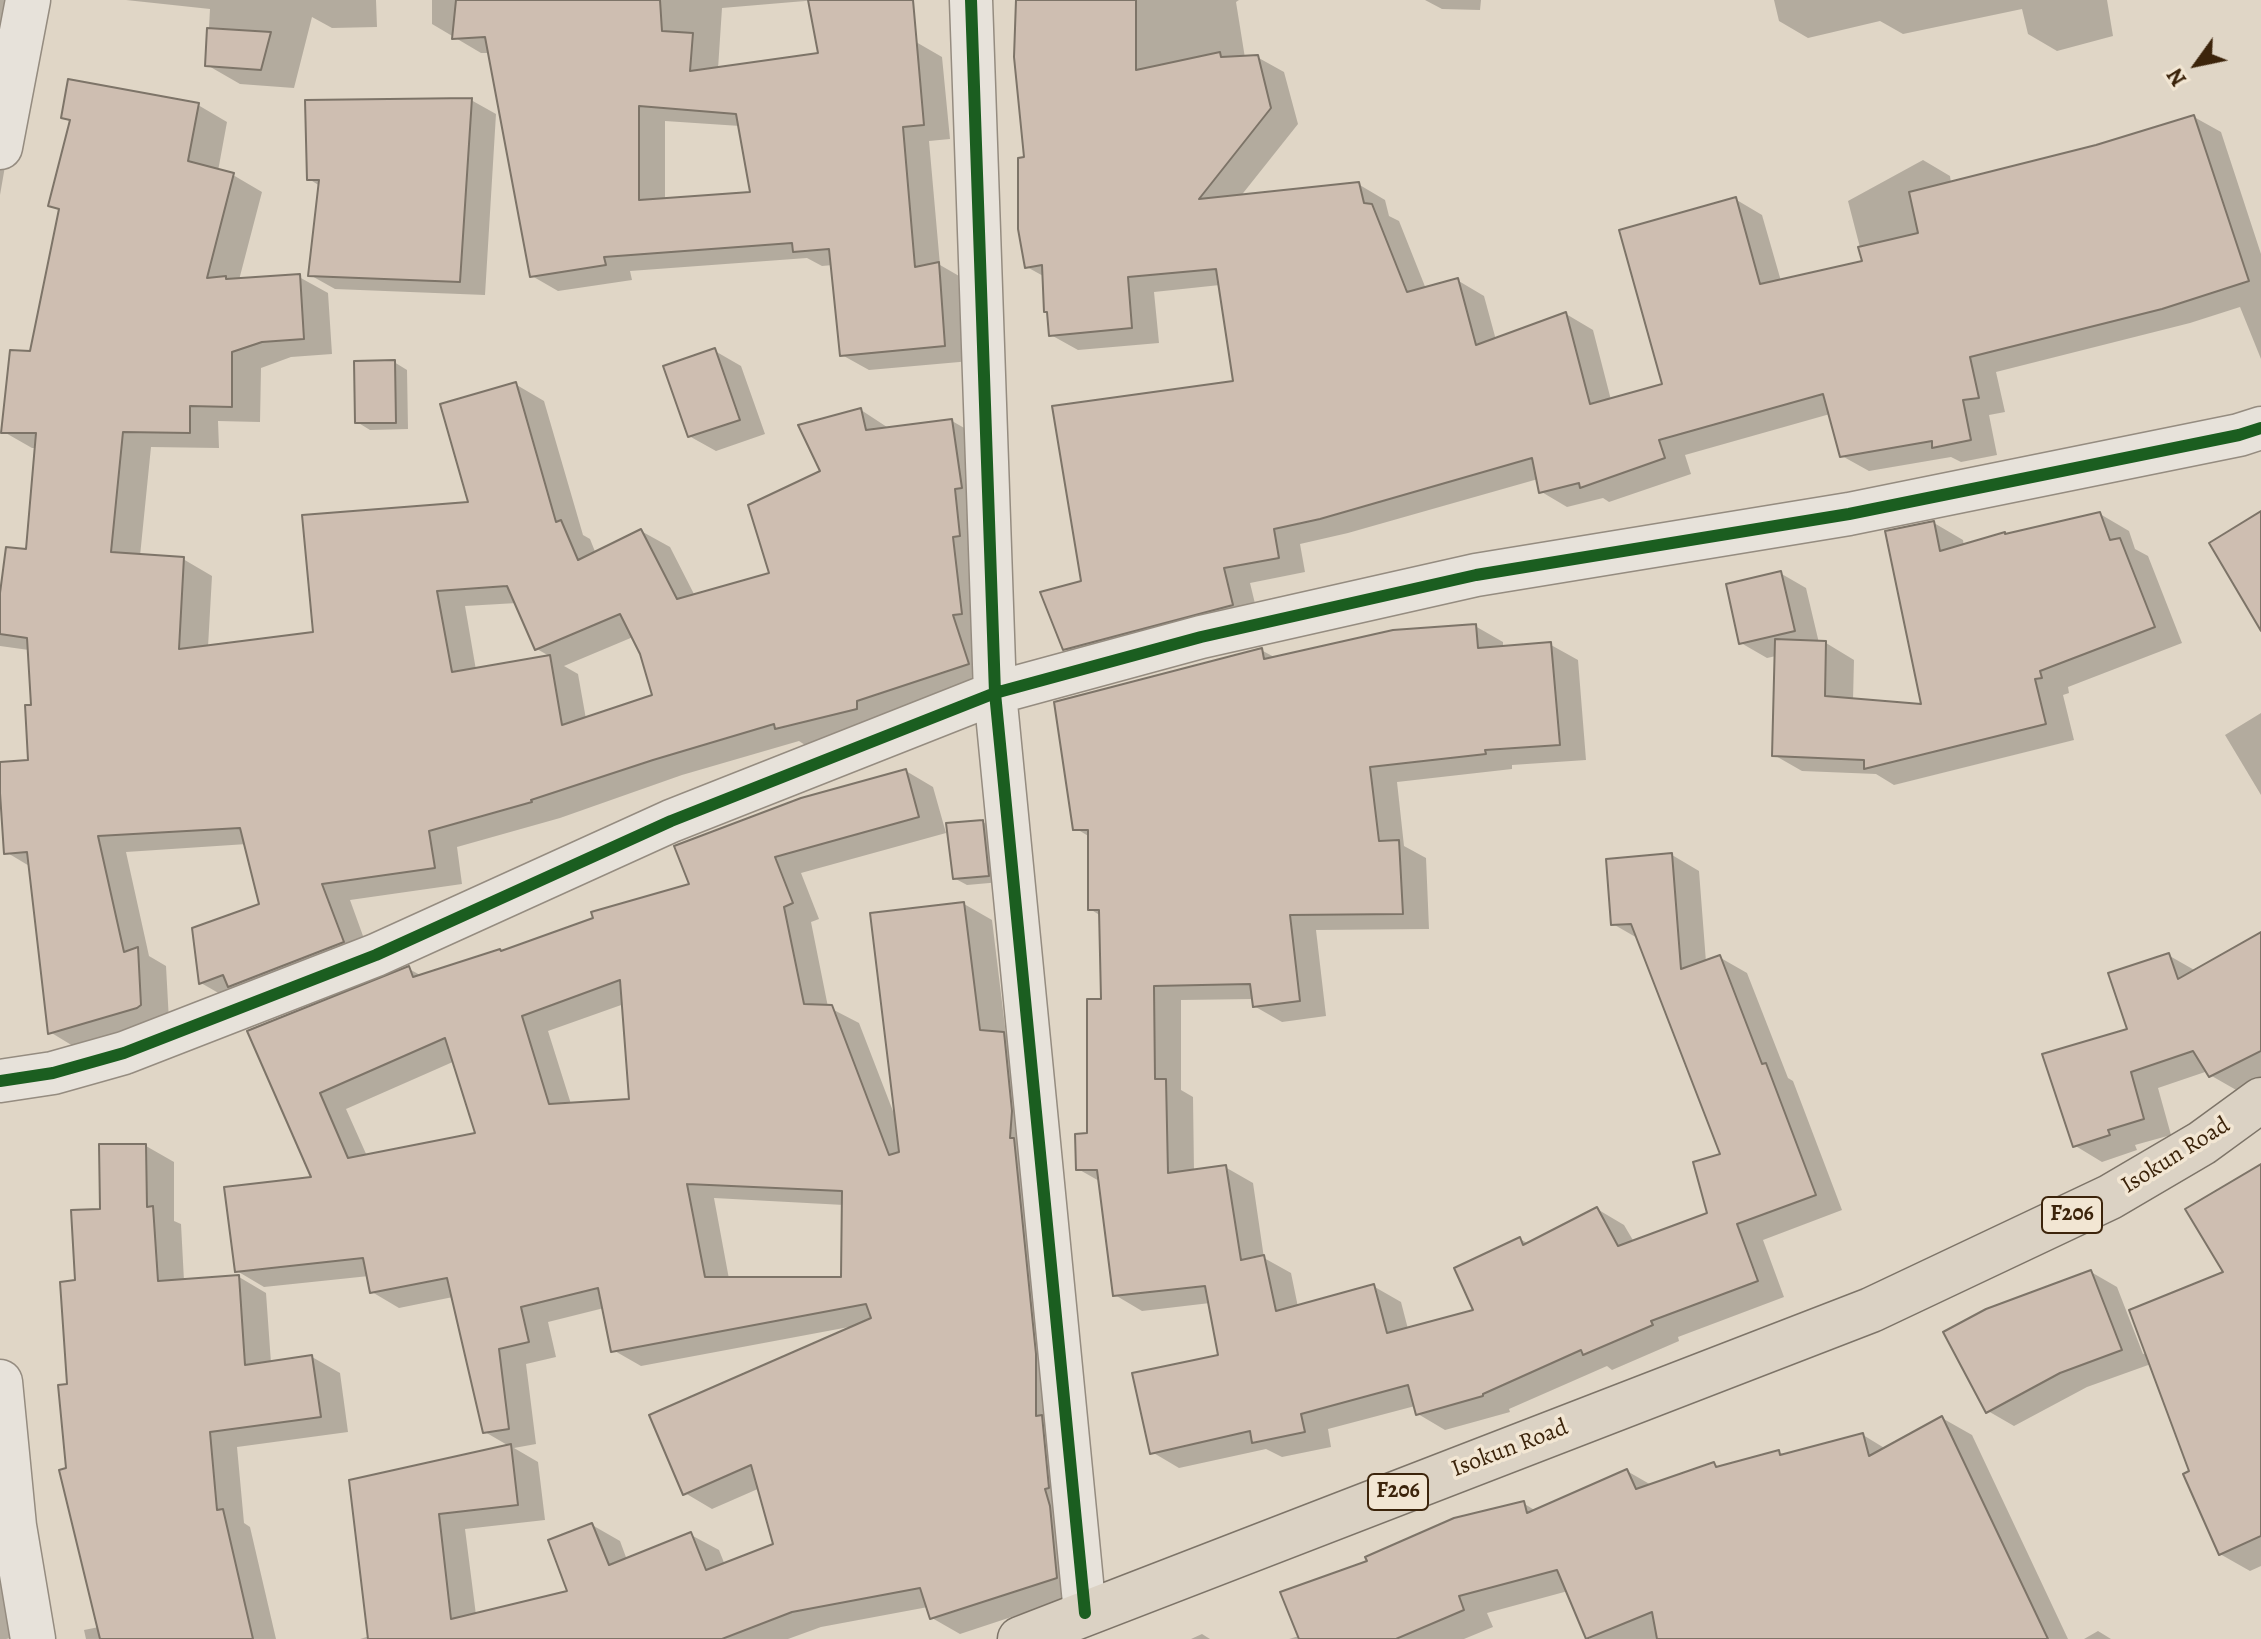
<!DOCTYPE html>
<style>
body{margin:0}
#map{position:relative;width:2261px;height:1639px;overflow:hidden;background:#e0d6c6;font-family:Alegreya,serif}
canvas{display:block}
.north{position:absolute;left:2157px;top:24px;width:80px;height:80px;-webkit-text-stroke:6px #f2e6d3;paint-order:stroke;rotate:237deg;font-size:22px;font-weight:700;line-height:32px;text-align:center;color:#3c240b}
.north::after{content:'';display:block;margin:auto;width:28px;height:36px;background:#3c240b;clip-path:polygon(50% 0,100% 100%,50% 72%,0 100%)}
</style>
<div id="map">
<canvas width="2261" height="1639"></canvas>
<div class="north">N</div>
</div>
<script>
const ctx = document.querySelector('canvas').getContext('2d');
ctx.lineJoin = 'round';
function fillPath(path, color) { ctx.fillStyle = color; ctx.fill(path, 'evenodd'); }
const toPath = rows => new Path2D(rows.map(r => 'M' + r).join(''));
function strokePath(path, color, width, dash) { ctx.strokeStyle = color; ctx.lineWidth = width; ctx.lineCap = dash ? 'butt' : 'round'; ctx.setLineDash(dash || []); ctx.stroke(path); }
function label(font, color, halo, rows, align = 'center') {
  ctx.font = font + ' Alegreya,serif'; ctx.lineWidth = 7; ctx.setLineDash([]); ctx.textBaseline = 'middle'; ctx.strokeStyle = halo; ctx.fillStyle = color; for (const [text, x, y, turn = 0] of rows) {
    ctx.save(); ctx.translate(x, y); ctx.rotate((+turn || 0) * Math.PI / 180); ctx.textAlign = isNaN(turn) ? turn : align; if (halo) ctx.strokeText(text, 0, 0); ctx.fillText(text, 0, 0); ctx.restore();
  }
}
fillPath(toPath([
 [0,0,34,0,0,195],
 [126,0,376,0,377,27,332,28,312,17,294,88,240,84,207,65,210,9],
 [432,0,817,0,722,8,718,69,916,42,942,57,950,139,929,141,940,265,966,280,971,361,869,370,842,355,833,265,822,266,807,258,630,271,632,280,558,291,532,276,490,53,481,53,432,24],
 [665,121,740,126,753,194,665,200],
 [1018,0,1239,0,1236,2,1245,58,1257,57,1284,72,1298,124,1240,197,1358,184,1385,200,1389,216,1399,221,1426,289,1457,280,1484,296,1496,340,1566,314,1593,330,1611,400,1664,385,1735,199,1762,215,1781,281,1864,263,1848,201,1923,160,1950,176,1951,183,2096,147,2194,117,2221,132,2261,254,2261,359,2240,307,2190,323,1996,372,2005,412,1989,415,1997,455,1961,462,1951,457,1869,471,1842,456,1830,414,1685,455,1691,474,1609,502,1603,498,1567,507,1540,491,1538,479,1348,533,1300,544,1305,572,1250,583,1259,620,1091,664,1064,648,1084,582,1235,383,1220,285,1154,292,1159,343,1078,350,1051,335,1045,277,1027,267,1026,159],
 [1425,0,1481,0,1480,10,1442,9],
 [1774,0,2107,0,2113,36,2057,51,2028,34,2022,9,1903,34,1880,21,1808,38,1779,21],
 [471,100,496,114,485,295,335,289,310,275,320,186,309,179],
 [198,105,227,122,218,171,233,175,262,192,239,280,299,277,328,293,332,354,291,357,261,368,260,422,218,421,219,448,151,447,140,556,183,559,212,576,208,647,315,634,470,504,515,384,544,401,583,535,590,539,596,554,641,531,670,547,695,596,772,574,823,472,861,410,890,429,952,421,980,437,997,680,885,725,805,745,799,741,682,775,560,818,457,847,462,884,350,900,371,958,229,999,201,983,261,905,247,844,126,852,149,956,166,966,169,1021,78,1049,50,1032,31,867,6,852,30,762,33,707,29,650,0,646,0,596,27,551,37,448,32,448,4,432,32,353,61,211,50,205,71,122,63,117],
 [517,603,537,649,551,657,476,670,465,606],
 [633,637,641,654,654,697,586,719,578,674,564,666],
 [715,351,741,366,765,434,716,451,689,436],
 [394,362,407,370,408,429,370,430,357,422],
 [2100,514,2129,531,2135,549,2148,556,2182,643,2068,687,2069,693,2063,695,2074,740,1894,785,1876,774,1802,771,1774,755,1776,656,1767,658,1741,643,1780,573,1806,588,1819,643,1826,643,1854,660,1853,700,1924,706,1934,523,1963,540,1964,546],
 [1475,626,1503,642,1503,648,1551,645,1578,660,1586,760,1512,765,1512,769,1397,782,1404,846,1426,858,1429,929,1316,930,1326,1016,1282,1022,1254,1006,1254,999,1181,1000,1181,1090,1193,1097,1194,1172,1225,1167,1253,1183,1264,1258,1291,1273,1298,1307,1373,1286,1401,1302,1408,1329,1476,1311,1520,1239,1529,1244,1597,1209,1624,1225,1634,1242,1709,1214,1722,1155,1639,939,1613,924,1672,855,1699,871,1706,962,1719,957,1747,973,1788,1078,1793,1081,1842,1210,1763,1240,1784,1297,1678,1337,1679,1341,1612,1370,1607,1366,1509,1409,1510,1412,1445,1430,1418,1414,1415,1406,1328,1429,1331,1447,1282,1457,1266,1449,1179,1468,1152,1452,1220,1357,1210,1303,1142,1311,1115,1295,1101,1182,1078,1169,1089,1135,1103,1001,1101,916,1090,909,1090,837,1075,828,1261,650,1276,658],
 [2261,713,2261,795,2225,735],
 [906,771,933,787,946,833,801,873,819,919,811,922,828,1007,859,1023,896,1119,964,904,992,920,1006,1035,1031,1050,1084,1593,960,1634,932,1618,928,1607,821,1627,788,1639,360,1639,370,1636,351,1482,509,1446,485,1432,453,1297,399,1308,372,1292,369,1276,264,1287,237,1271,314,1179,250,1032,409,969,422,976,503,952,692,885],
 [624,1004,632,1101,571,1104,548,1031],
 [455,1061,478,1134,367,1156,346,1109],
 [714,1198,844,1205,843,1279,729,1279],
 [604,1308,613,1350,641,1366,849,1327,685,1493,712,1509,760,1488,775,1546,725,1565,719,1550,691,1535,627,1560,620,1541,592,1525,570,1593,476,1615,465,1529,545,1520,538,1462,514,1448,536,1444,526,1364,556,1357,548,1322],
 [983,822,995,829,1001,882,967,885,954,878],
 [2261,935,2261,1080,2238,1091,2210,1075,2208,1071,2158,1088,2171,1135,2135,1145,2137,1150,2102,1162,2074,1145,2168,955,2196,971],
 [146,1146,174,1162,174,1221,181,1224,184,1281,239,1277,266,1293,271,1363,312,1357,340,1373,348,1432,237,1447,244,1523,250,1527,276,1639,86,1639,84,1630,99,1627,68,1470,70,1386,77,1282,102,1211],
 [2261,1168,2261,1566,2250,1571,2220,1554,2151,1364,2087,1387,2014,1426,1988,1411,2091,1272,2117,1287,2143,1354,2147,1353,2225,1273],
 [1942,1418,1972,1435,2068,1639,1590,1639,1568,1591,1487,1613,1493,1627,1464,1639,1289,1639,1299,1636,1523,1503,1536,1511,1627,1471,1653,1486,1714,1464,1720,1468,1779,1452,1786,1456,1863,1435,1886,1449],
 [0,1471,31,1634,6,1639,0,1639],
 [2098,1631,2111,1639,2084,1639],
 [1202,1634,1210,1639,1191,1639]
]), '#0003');
const building = toPath([
 [456,0,660,0,662,31,693,33,690,71,818,53,808,0,913,0,924,125,903,127,915,267,939,262,945,346,840,356,829,249,793,252,792,243,604,257,606,265,530,277,485,37,452,39,456,0],
 [639,106,736,114,750,192,639,200,639,106],
 [1016,0,1136,0,1136,70,1220,52,1221,57,1258,55,1271,108,1199,199,1359,182,1364,203,1372,204,1407,292,1458,278,1476,345,1566,312,1590,404,1662,384,1619,230,1736,197,1760,284,1862,261,1858,247,1918,233,1909,192,2096,145,2194,115,2249,281,2162,309,1970,357,1979,398,1963,400,1971,440,1932,448,1932,441,1840,457,1823,394,1659,440,1665,458,1580,488,1579,483,1539,493,1532,458,1320,519,1274,529,1279,558,1224,568,1233,605,1063,650,1040,592,1081,581,1052,406,1233,381,1216,269,1128,277,1132,328,1049,336,1047,312,1044,312,1042,265,1025,268,1018,229,1018,158,1024,157,1014,57,1016,0],
 [207,28,271,32,261,70,205,66,207,28],
 [68,79,199,103,188,161,234,173,207,278,226,276,226,279,300,274,304,339,262,342,232,352,232,407,190,406,190,433,123,432,111,552,184,557,179,649,313,632,302,515,468,502,440,404,516,382,556,522,561,520,578,560,641,529,677,599,769,573,748,505,820,471,798,425,861,408,866,430,952,419,962,488,955,489,960,536,953,537,962,614,953,615,969,664,857,701,857,709,775,729,774,724,653,760,531,800,532,802,429,831,435,868,322,884,344,942,228,987,223,975,199,984,192,928,259,904,240,828,98,836,124,952,138,947,141,1005,137,1008,48,1034,27,852,4,854,0,793,0,762,28,760,25,705,31,705,27,638,0,634,0,593,6,547,26,549,36,433,1,433,10,350,30,351,59,209,48,206,70,120,61,118,68,79],
 [507,586,535,650,620,614,640,654,652,695,562,725,550,655,452,672,437,591,507,586],
 [472,98,460,282,308,276,319,180,307,180,305,100,472,98],
 [715,348,740,420,688,437,663,366,715,348],
 [395,360,396,423,355,423,354,361,395,360],
 [2261,511,2261,631,2209,543,2261,511],
 [2100,512,2110,540,2120,538,2155,627,2040,671,2042,678,2035,679,2046,724,1864,769,1864,760,1772,756,1775,639,1826,641,1825,696,1921,704,1885,531,1934,521,1940,551,2005,532,2005,534,2100,512],
 [1781,571,1795,631,1739,644,1726,584,1781,571],
 [1476,624,1478,648,1551,642,1560,745,1485,750,1486,754,1370,767,1379,841,1399,840,1403,914,1290,915,1300,1001,1253,1007,1250,984,1154,986,1155,1079,1166,1079,1168,1173,1226,1165,1241,1260,1264,1255,1276,1311,1374,1284,1387,1333,1473,1310,1454,1268,1520,1237,1523,1245,1597,1207,1618,1246,1707,1213,1693,1162,1720,1154,1631,924,1611,925,1606,859,1672,853,1681,969,1720,955,1762,1064,1766,1063,1816,1195,1737,1224,1758,1281,1651,1321,1653,1325,1583,1355,1581,1350,1483,1394,1483,1396,1416,1415,1408,1385,1301,1414,1305,1432,1252,1443,1250,1431,1150,1454,1132,1373,1218,1355,1205,1286,1113,1296,1097,1170,1076,1170,1075,1134,1087,1133,1087,999,1101,999,1099,910,1088,910,1088,830,1073,830,1054,702,1262,648,1264,659,1393,630,1476,624],
 [906,769,919,817,775,857,793,903,784,907,804,1004,832,1005,889,1155,899,1152,870,913,964,902,980,1030,1004,1032,1012,1111,1010,1138,1014,1138,1036,1354,1036,1416,1042,1415,1049,1488,1045,1489,1050,1506,1057,1578,930,1619,920,1588,792,1612,722,1639,368,1639,349,1480,511,1444,518,1505,439,1514,451,1619,567,1591,548,1540,592,1523,609,1565,691,1532,706,1570,773,1544,751,1465,683,1495,649,1415,871,1318,866,1304,611,1352,598,1288,521,1307,529,1342,499,1349,509,1429,483,1433,447,1278,370,1293,363,1258,235,1272,224,1187,311,1177,247,1031,409,966,413,977,500,949,501,951,593,918,591,912,689,884,674,846,801,798,906,769],
 [620,980,629,1099,549,1104,522,1016,620,980],
 [445,1038,475,1133,348,1158,320,1093,445,1038],
 [687,1184,842,1191,841,1277,705,1277,687,1184],
 [983,820,989,876,953,879,946,823,983,820],
 [2261,932,2261,1051,2209,1077,2193,1051,2131,1072,2144,1119,2108,1130,2110,1135,2073,1147,2042,1054,2127,1029,2108,973,2169,953,2178,979,2261,932],
 [99,1144,146,1144,147,1207,153,1206,158,1281,239,1275,245,1365,312,1355,321,1417,210,1432,217,1510,223,1509,253,1639,100,1639,59,1470,66,1468,58,1385,67,1384,60,1282,75,1280,71,1210,100,1209,99,1144],
 [2261,1164,2261,1536,2219,1555,2183,1474,2189,1471,2129,1310,2223,1272,2185,1209,2261,1164],
 [2091,1270,2122,1350,2060,1373,1986,1413,1943,1332,1986,1309,2091,1270],
 [1942,1416,2048,1639,1657,1639,1652,1612,1586,1639,1557,1570,1459,1596,1464,1610,1396,1639,1299,1639,1280,1592,1367,1561,1365,1557,1454,1518,1524,1501,1527,1513,1627,1469,1636,1489,1714,1462,1716,1467,1779,1450,1780,1455,1863,1433,1869,1456,1942,1416]
]);
fillPath(building, '#cebeb1');
strokePath(building, '#7d7468', 2);
const minor = toPath([
 [971,0,995,693,1085,1613],
 [0,1081,53,1073,124,1053,376,955,671,821,995,693,1201,637,1476,575,1849,514,2239,435,2261,428]
]);
const tertiary = toPath([
 [0,147,28,0],
 [0,1382,14,1526,33,1639]
]);
const primary = toPath([
 [1020,1639,1871,1310,2110,1197,2202,1143,2261,1100]
]);
strokePath(minor, '#958c80', 45);
strokePath(tertiary, '#958c80', 47);
strokePath(primary, '#7d7468', 47);
strokePath(minor, '#e7e2da', 42);
strokePath(tertiary, '#e7e2da', 44);
strokePath(primary, '#dbd2c4', 44);
strokePath(toPath([
 [971,0,995,693,1085,1613],
 [0,1081,53,1073,124,1053,376,955,671,821,995,693,1201,637,1476,575,1849,514,2239,435,2261,428]
]), '#1b5e20', 12);
for (const [x, y, w] of [
 [2072,1215,60],
 [1398,1492,60]
]) { const box = new Path2D(); box.roundRect(x - w / 2, y - 18, w, 36, 6); ctx.fillStyle = '#f2e6d3'; ctx.fill(box); strokePath(box, '#3c240b', 2); }
label('bold 22px', '#3c240b', null, [
 ["F206",2072,1215],
 ["F206",1398,1492]
]);
label('24px', '#3c240b', '#f2e6d3', [
 ["Isokun Road",2176,1156,-32],
 ["Isokun Road",1510,1449,-21]
]);
</script>
